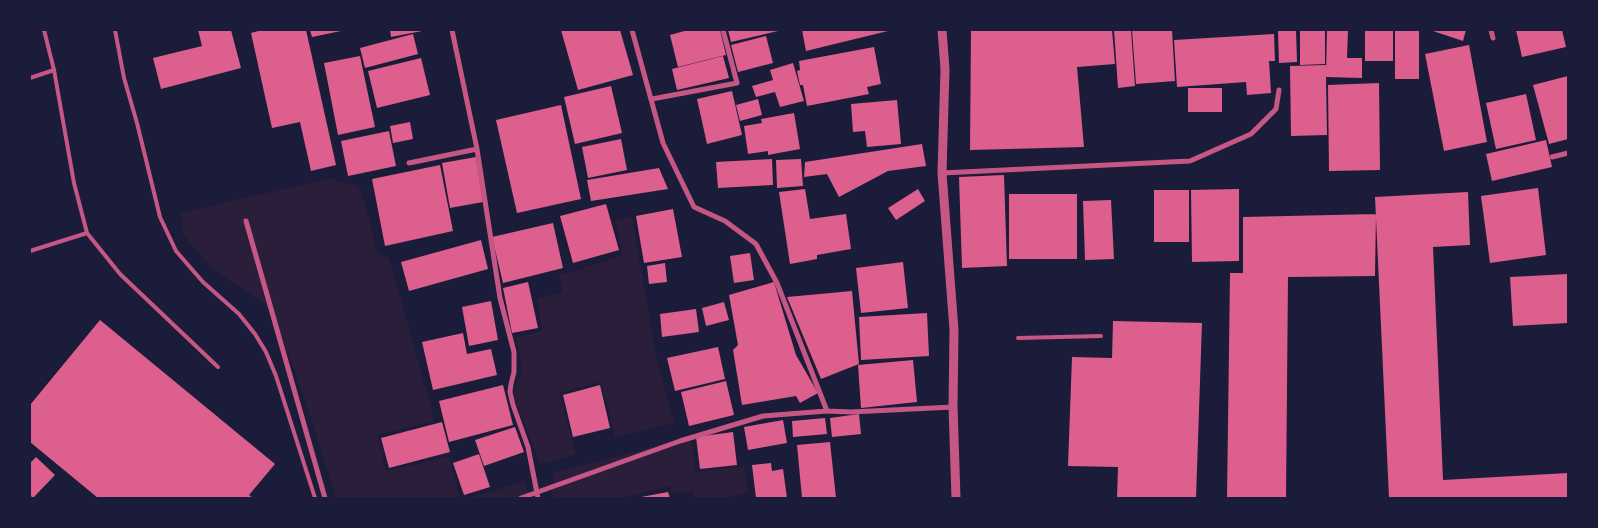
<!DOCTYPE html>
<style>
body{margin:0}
#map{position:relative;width:1598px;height:528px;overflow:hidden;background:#1b1b3a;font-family:"Fira Sans Condensed",sans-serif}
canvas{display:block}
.frame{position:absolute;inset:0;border:31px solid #1b1b3a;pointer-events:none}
</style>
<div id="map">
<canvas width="1598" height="528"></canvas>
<div class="frame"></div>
</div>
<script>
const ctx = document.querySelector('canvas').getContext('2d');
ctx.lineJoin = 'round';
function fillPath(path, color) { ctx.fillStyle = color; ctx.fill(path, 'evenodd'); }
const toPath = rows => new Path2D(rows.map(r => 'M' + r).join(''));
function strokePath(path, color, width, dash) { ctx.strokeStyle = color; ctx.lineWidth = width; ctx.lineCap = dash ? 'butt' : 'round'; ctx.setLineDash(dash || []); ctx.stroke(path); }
fillPath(toPath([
 [331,178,347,184,358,185,365,202,377,252,389,258,433,414,434,421,377,435,386,471,449,457,460,498,336,498,311,417,274,315,262,301,227,279,211,267,183,235,181,213],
 [632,216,655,351,674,423,615,437,601,382,559,393,576,454,540,464,513,395,522,369,515,338,542,331,537,298,563,293,559,276,623,255,615,220],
 [691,437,696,472,744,466,748,493,727,498,694,498,692,490,673,494,669,486,625,498,552,498,553,473],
 [526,482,529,496,528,498,465,498]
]), '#2a1e3b');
fillPath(toPath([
 [198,30,231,30,241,68,161,89,153,58,202,46],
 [262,30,306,30,336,165,311,171,300,122,272,128,251,33],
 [310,30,341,30,341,31,312,37],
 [390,30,422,30,422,31,391,37],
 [561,30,620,30,633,75,578,90],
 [688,30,720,30,726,55,678,67,670,35],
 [728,30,778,30,778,31,731,42],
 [802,30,888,30,888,31,806,51],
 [971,30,1112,30,1115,64,1077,67,1084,147,970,150],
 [1114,30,1131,30,1135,86,1118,88],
 [1132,30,1172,30,1175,81,1136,84],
 [1280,30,1296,30,1297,62,1279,63,1278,31],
 [1300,30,1325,30,1325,64,1300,65],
 [1327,30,1348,30,1347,58,1362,58,1362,78,1326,77,1327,135,1291,136,1290,66,1326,65,1326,72],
 [1365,30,1393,30,1393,61,1365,61],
 [1395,30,1419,30,1419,79,1395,79],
 [1430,30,1466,30,1463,41],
 [1516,30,1562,30,1566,47,1522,57],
 [413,34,418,54,365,68,360,48],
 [1274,34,1275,61,1269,61,1271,93,1247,95,1246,82,1177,87,1174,40],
 [766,36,773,63,738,72,731,45],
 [1469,45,1487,142,1444,151,1425,54],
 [874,47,881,84,867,87,869,94,807,106,803,85,800,85,797,71,800,70,799,61],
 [360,56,375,127,338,135,324,63],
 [723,56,729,78,677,90,672,69],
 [421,58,430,95,377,108,368,71],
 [793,63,804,101,780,107,775,92,756,97,752,86,773,80,770,70],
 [1568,76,1568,139,1549,144,1533,85],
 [1379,83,1380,170,1329,171,1328,85],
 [611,86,622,133,575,144,564,97],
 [1188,88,1222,88,1222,112,1188,112],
 [732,91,742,135,707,144,697,99],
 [1526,94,1536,140,1496,149,1486,103],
 [758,99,762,115,740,121,736,105],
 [897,100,901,144,867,147,865,131,853,132,851,104],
 [561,105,581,199,517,213,496,120],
 [794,113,800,149,768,155,768,151,748,154,744,126,762,123,761,119],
 [410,122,413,139,393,143,390,126],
 [389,131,396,166,348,176,341,141],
 [621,139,627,170,588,178,582,147],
 [1546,140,1552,167,1492,181,1486,154],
 [922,144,926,166,888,171,839,197,827,174,804,177,805,162],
 [476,157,483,202,450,208,442,163],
 [772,159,773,185,718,188,716,162],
 [801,159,803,186,777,188,776,160],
 [440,165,453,231,385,246,372,179],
 [659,168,668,189,591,201,587,180],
 [1004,175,1007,266,962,268,959,177],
 [1538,188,1546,255,1490,263,1481,196],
 [805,189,810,219,846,214,851,249,817,255,817,259,790,264,779,192],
 [918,189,925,201,896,220,888,208],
 [1239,189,1239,261,1192,262,1191,190],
 [1154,190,1189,190,1189,242,1154,242],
 [1468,192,1470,245,1433,247,1443,480,1568,473,1568,498,1389,498,1375,197],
 [1009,194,1077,194,1077,259,1009,259],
 [1111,200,1114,259,1085,260,1083,201],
 [606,204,619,250,573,263,560,216],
 [673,209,682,257,644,263,636,216],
 [1376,214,1375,276,1288,277,1286,498,1227,498,1230,273,1243,273,1243,217],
 [553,223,563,268,503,283,492,237],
 [481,240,488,269,409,291,401,262],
 [750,253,754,280,734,283,730,256],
 [903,262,908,308,861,313,856,268],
 [665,263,667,282,649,284,647,266],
 [1568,274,1568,323,1513,326,1510,277],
 [528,282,538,328,512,333,503,288],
 [774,282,796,355,818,393,800,403,796,396,742,405,733,350,738,345,729,295],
 [852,291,859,364,821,379,787,297],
 [491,301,498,340,469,346,462,307],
 [724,302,729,320,706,326,702,308],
 [696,309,699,332,662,337,660,314],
 [927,313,929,356,861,360,859,317],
 [100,320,275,464,249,495,253,498,98,498,30,442,30,405],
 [1113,321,1202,323,1196,498,1117,498,1118,467,1068,466,1072,357,1112,358],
 [463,333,467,354,491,349,497,375,433,390,422,342],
 [718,347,725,379,675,391,667,358],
 [913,360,917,402,861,408,858,365],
 [726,381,734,415,689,426,681,392],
 [503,385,513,425,449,442,439,401],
 [600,385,610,428,573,437,563,395],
 [859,414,861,434,832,437,830,418],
 [825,418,827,434,793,437,792,421],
 [783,420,787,443,748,450,744,427],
 [442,422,450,452,389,468,381,438],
 [515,427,524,452,484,466,475,440],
 [733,432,737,465,700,469,696,437],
 [830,442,836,498,802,498,797,445],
 [479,454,490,487,464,495,453,463],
 [36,457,55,475,33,498,30,495,30,463],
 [771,463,772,471,783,469,787,498,756,498,752,465],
 [668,492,670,498,642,498,641,497]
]), '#dd5f8e');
strokePath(toPath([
 [44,30,54,70,74,183,87,233,120,274,218,367],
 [115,30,124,78,137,123,160,217,176,251,203,282,239,314,255,334,266,352,276,376,315,498],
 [30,78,54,70],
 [30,251,87,233],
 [1018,338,1101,336]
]), '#c65784', 4);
strokePath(toPath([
 [452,30,477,149,500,298,514,352,514,372,511,384,510,392,513,405,528,447,538,498],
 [632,30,663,143,694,207,725,221,756,244,777,283,827,411],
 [1491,30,1493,38],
 [652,99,737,83,723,30],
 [1552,157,1568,153],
 [409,163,477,149],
 [942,173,1190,161,1251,134,1276,109,1279,90],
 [246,221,325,498],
 [521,498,680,441,763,416,827,411,851,412,953,407]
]), '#c65784', 5);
strokePath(toPath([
 [942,30,945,69,942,173,954,330,953,407,956,498]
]), '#c65784', 9);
</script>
